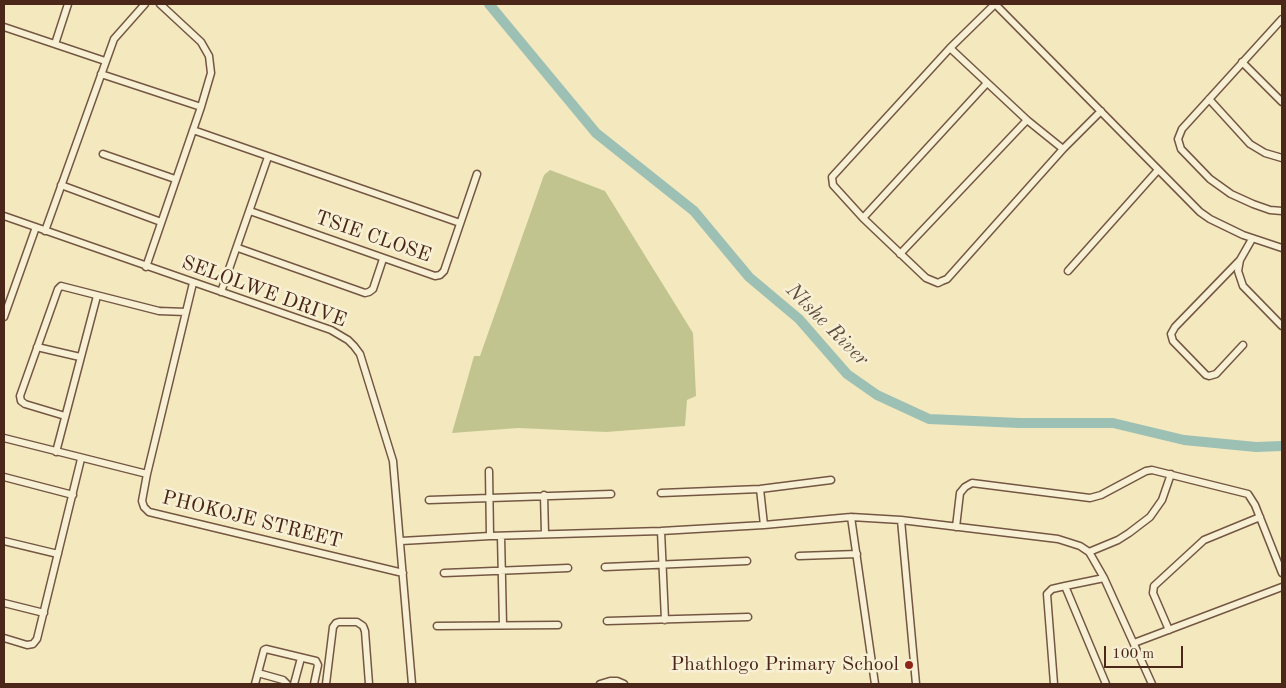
<!DOCTYPE html>
<style>
body{margin:0}
#map{position:relative;width:1286px;height:688px;overflow:hidden;background:#f4e8bf;font-family:"Old Standard TT",serif}
canvas{display:block}
.frame{position:absolute;inset:0;border:5px solid #4a2718;pointer-events:none}
.scale{position:absolute;left:1104px;top:646px;width:79px;height:22px;box-sizing:border-box;border:2px solid #4a2718;border-top:0;padding-left:6px;font-size:15px;line-height:18px;white-space:nowrap;color:#4a2718;-webkit-text-stroke:4px #f8f0d5;paint-order:stroke}
</style>
<div id="map">
<canvas width="1286" height="688"></canvas>
<div class="frame"></div>
<div class="scale">100 m</div>
</div>
<script>
const ctx = document.querySelector('canvas').getContext('2d');
ctx.lineJoin = 'round';
function fillPath(path, color) { ctx.fillStyle = color; ctx.fill(path, 'evenodd'); }
const toPath = rows => new Path2D(rows.map(r => 'M' + r).join(''));
function strokePath(path, color, width, dash) { ctx.strokeStyle = color; ctx.lineWidth = width; ctx.lineCap = dash ? 'butt' : 'round'; ctx.setLineDash(dash || []); ctx.stroke(path); }
function label(font, color, halo, rows, align = 'center') {
  ctx.font = font + ' "Old Standard TT",serif'; ctx.lineWidth = 5; ctx.setLineDash([]); ctx.textBaseline = 'middle'; ctx.strokeStyle = halo; ctx.fillStyle = color; for (const [text, x, y, turn = 0] of rows) {
    ctx.save(); ctx.translate(x, y); ctx.rotate((+turn || 0) * Math.PI / 180); ctx.textAlign = isNaN(turn) ? turn : align; if (halo) ctx.strokeText(text, 0, 0); ctx.fillText(text, 0, 0); ctx.restore();
  }
}
fillPath(toPath([
 [550,170,605,191,693,333,696,396,687,400,685,426,606,432,518,428,452,433,474,356,480,356,544,175]
]), '#c1c48e');
strokePath(toPath([
 [489,4,596,133,694,211,749,277,799,319,847,374,877,395,929,419,1019,423,1113,423,1184,440,1256,447,1282,446]
]), '#9cc0b4', 10);
const minor = toPath([
 [995,4,950,48,832,177,833,185,863,218,926,278,938,283,942,281,947,279,1063,149,1101,111],
 [995,4,1200,212,1210,219,1243,235,1282,248],
 [1282,19,1182,129,1178,139,1181,149,1210,179,1231,194,1253,204,1270,210,1282,211],
 [4,27,105,61],
 [55,44,68,4],
 [950,48,1027,120,1063,149],
 [1242,62,1282,102],
 [101,74,201,107],
 [1209,99,1250,144,1265,153,1282,158],
 [193,130,460,223],
 [103,154,175,179],
 [61,185,161,222],
 [250,211,435,276,440,275,444,271,477,174],
 [4,216,331,330,348,340,354,346,360,354,393,461,412,684],
 [863,218,987,83],
 [45,231,114,39,145,4],
 [238,248,365,293,369,292,373,289,383,259],
 [900,254,1027,120],
 [1240,260,1238,271,1243,286,1282,326],
 [146,267,201,107,211,73,209,56,201,42,160,4],
 [1068,271,1158,170],
 [193,283,147,474,142,501,144,507,149,512,403,573],
 [221,292,268,157],
 [4,317,36,227],
 [1243,345,1216,374,1209,376,1206,375,1173,341,1171,334,1175,327,1240,260,1252,239],
 [37,347,80,357],
 [65,416,25,404,21,401,20,396,58,289,61,286,159,311,186,312],
 [4,438,147,474],
 [56,452,97,296],
 [489,471,490,536],
 [4,477,73,495],
 [760,489,764,525],
 [661,493,760,489,831,480],
 [544,495,545,534],
 [429,500,611,494],
 [851,517,875,684],
 [901,520,916,684],
 [956,527,960,493,965,487,972,483,1090,498,1101,495,1146,471,1152,470,1248,494,1255,505,1282,573],
 [661,531,665,620],
 [501,536,503,625],
 [4,541,58,554],
 [401,541,490,536,661,531,764,525,851,517,901,520,1058,539,1080,546,1089,552,1092,557,1104,578,1152,684],
 [1089,552,1118,540,1129,533,1150,517,1162,500,1171,474],
 [799,556,857,554],
 [605,567,747,561],
 [444,573,568,568],
 [1065,586,1106,684],
 [4,603,44,613],
 [607,621,748,617],
 [437,626,558,625],
 [1169,630,1153,593,1154,586,1204,540,1260,517],
 [4,638,27,645,33,644,37,639,81,459],
 [1134,643,1282,587],
 [258,673,283,680,287,684],
 [255,684,264,650,266,649,316,661,318,665,314,684],
 [294,684,301,658],
 [326,684,333,627,336,623,339,622,357,622,363,626,365,631,369,684],
 [600,684,610,681,617,681,624,684],
 [1054,684,1047,594,1052,589,1065,586,1104,578]
]);
strokePath(minor, '#745742', 9);
strokePath(minor, '#f8f0d5', 6);
for (const [x, y, r, color] of [
 [909,665,5,"#8f2418"]
]) { const dot = new Path2D(); dot.arc(x, y, r, 0, 2 * Math.PI); ctx.fillStyle = color; ctx.fill(dot); strokePath(dot, '#f8f0d5', 2); }
label('20px', '#4a2718', '#f8f0d5', [
 ["TSIE CLOSE",373,237,19],
 ["SELOLWE DRIVE",264,292,20],
 ["PHOKOJE STREET",252,520,14]
]);
label('20px', '#4a2718', '#f8f0d5', [
 ["Phathlogo Primary School",899,665]
], 'right');
label('italic 21px', '#5e4d3f', '#f8f0d5', [
 ["Ntshe River",827,325,45]
]);
</script>
